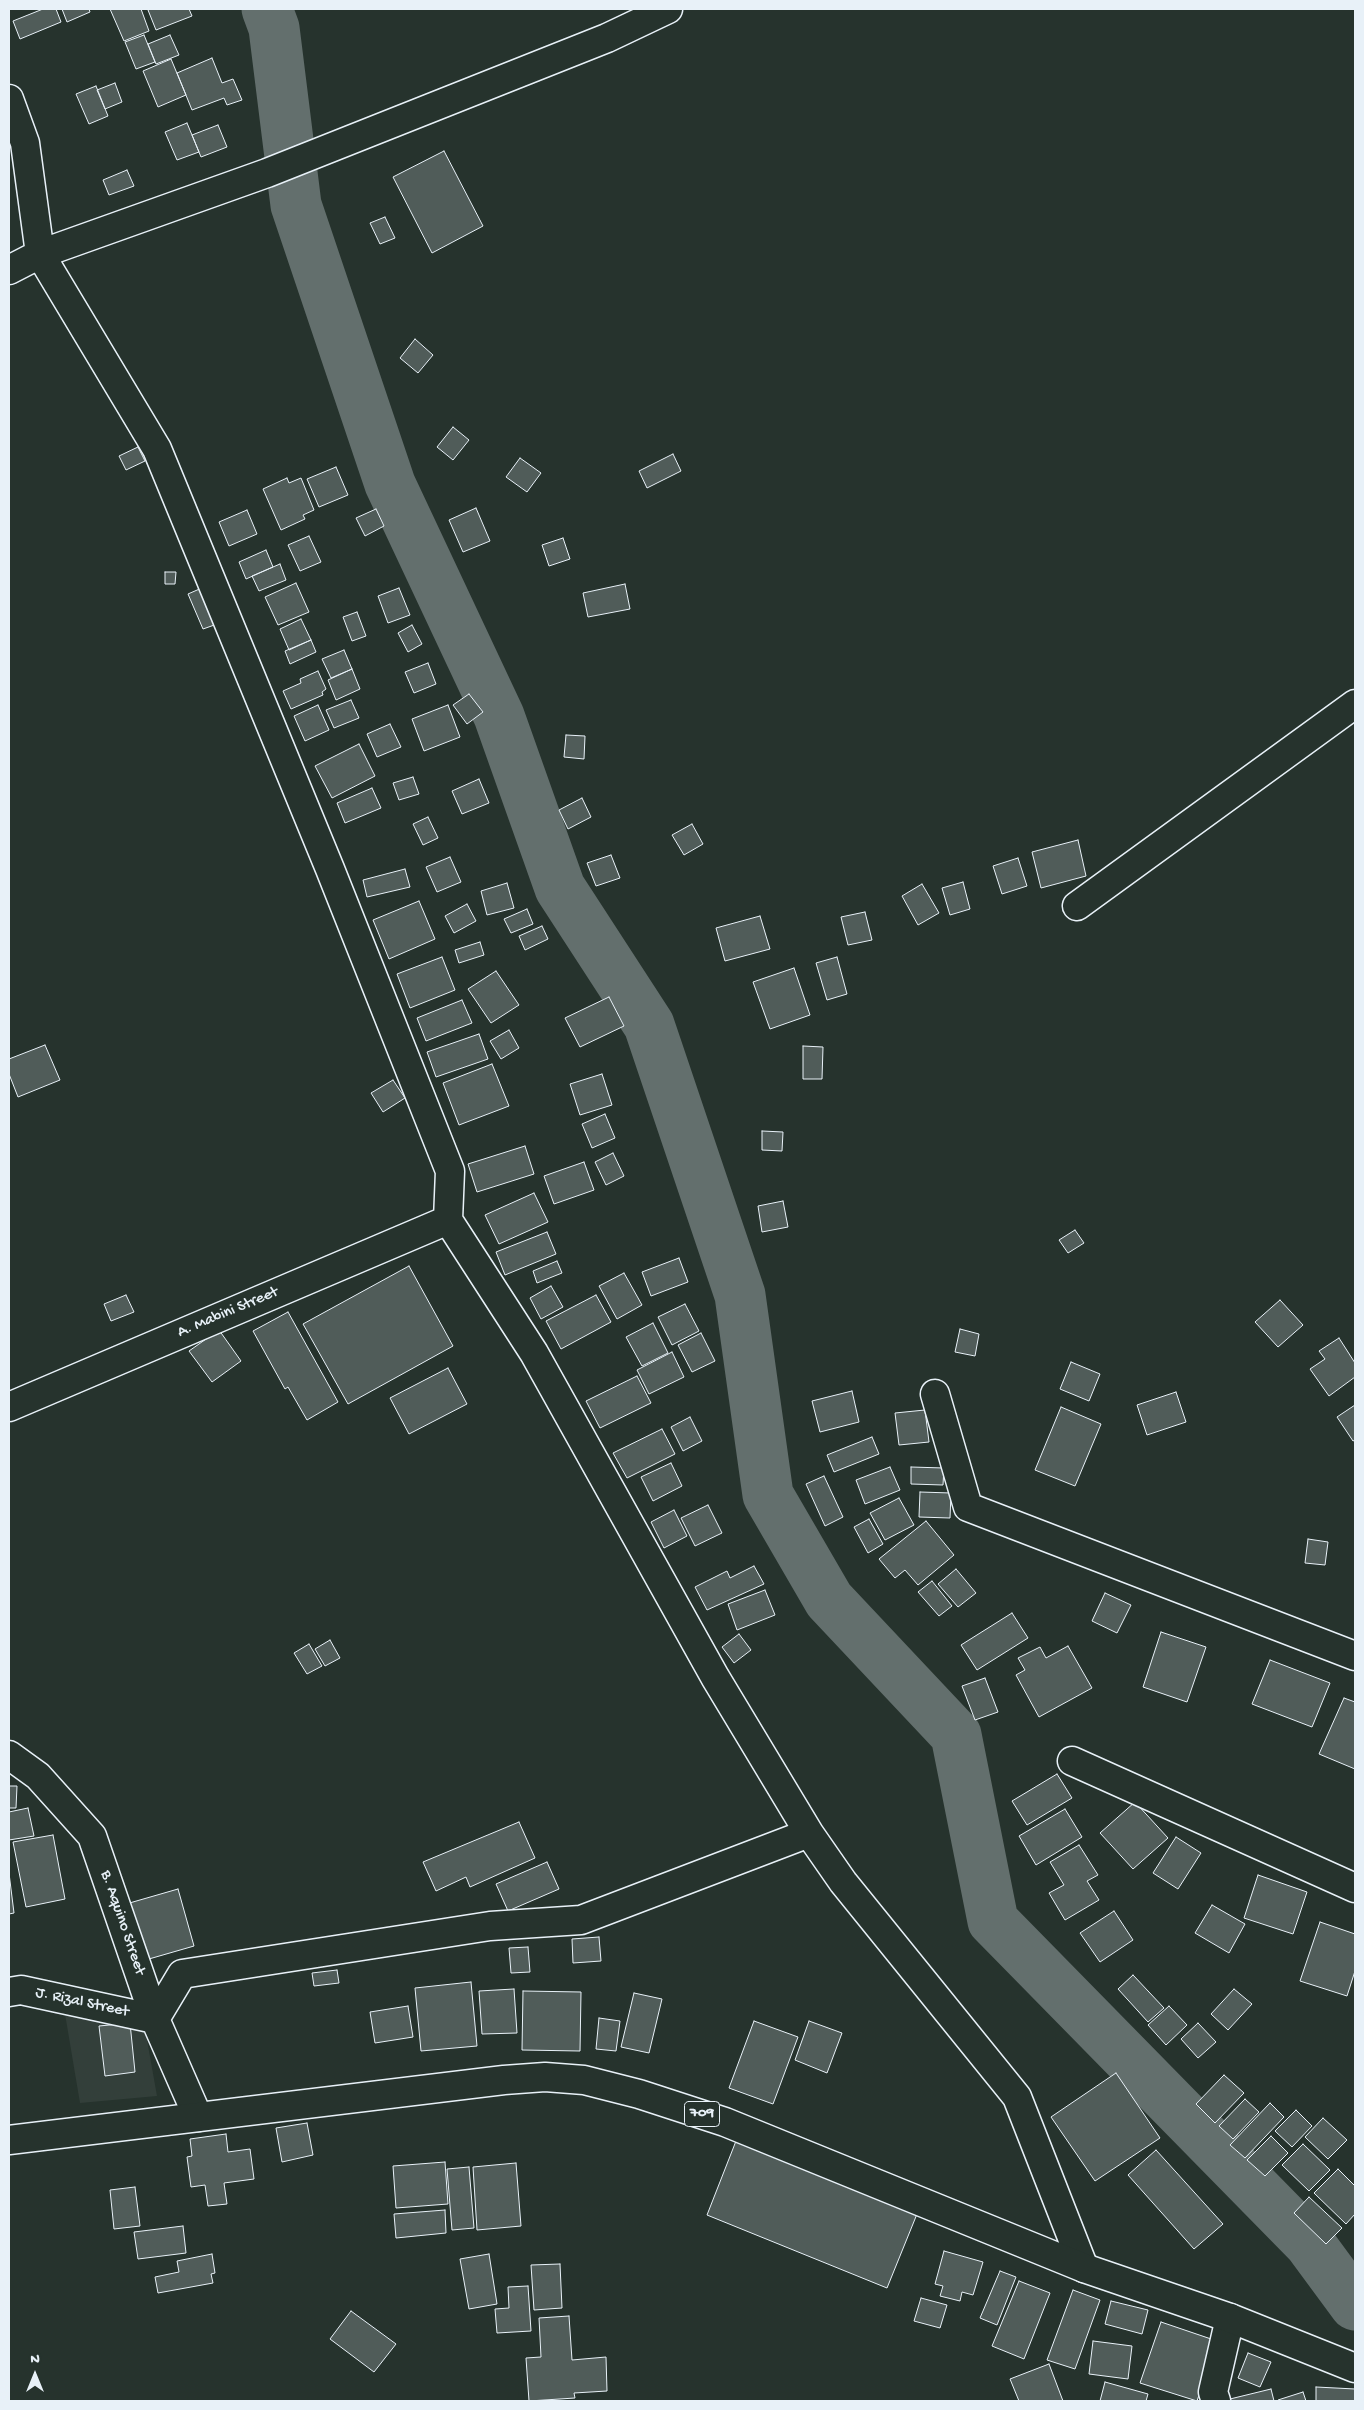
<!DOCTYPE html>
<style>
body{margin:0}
#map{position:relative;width:1364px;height:2410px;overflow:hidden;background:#26332d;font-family:"Gochi Hand",sans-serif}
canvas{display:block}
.frame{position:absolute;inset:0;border:10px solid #e8f1f8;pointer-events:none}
.north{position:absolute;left:10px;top:2350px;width:50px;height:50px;-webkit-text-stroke:4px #26332d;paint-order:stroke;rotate:0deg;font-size:14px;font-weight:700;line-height:20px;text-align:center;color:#e8f1f8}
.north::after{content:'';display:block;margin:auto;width:18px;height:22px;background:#e8f1f8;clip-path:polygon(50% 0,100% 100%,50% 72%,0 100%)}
</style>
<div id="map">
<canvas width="1364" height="2410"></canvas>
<div class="frame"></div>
<div class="north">N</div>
</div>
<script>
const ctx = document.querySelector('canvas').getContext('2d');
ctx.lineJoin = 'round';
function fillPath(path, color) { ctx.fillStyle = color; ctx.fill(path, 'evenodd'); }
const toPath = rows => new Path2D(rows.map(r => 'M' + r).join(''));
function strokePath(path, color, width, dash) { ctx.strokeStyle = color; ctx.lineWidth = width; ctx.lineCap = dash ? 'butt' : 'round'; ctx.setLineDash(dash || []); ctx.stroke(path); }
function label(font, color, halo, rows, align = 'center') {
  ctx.font = font + ' "Gochi Hand",sans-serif'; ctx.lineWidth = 4.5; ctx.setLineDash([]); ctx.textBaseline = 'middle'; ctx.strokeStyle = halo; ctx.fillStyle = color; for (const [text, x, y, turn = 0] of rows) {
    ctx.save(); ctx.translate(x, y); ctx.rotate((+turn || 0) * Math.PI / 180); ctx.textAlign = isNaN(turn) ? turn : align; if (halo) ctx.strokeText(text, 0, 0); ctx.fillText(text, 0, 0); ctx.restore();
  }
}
fillPath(toPath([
 [64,2008,144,2023,157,2096,80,2103]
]), '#333f3a');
strokePath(toPath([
 [267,9,274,28,296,205,390,484,499,716,560,888,649,1025,740,1295,768,1495,829,1600,956,1735,993,1921,1310,2244,1355,2305]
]), '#636f6d', 51);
const building = toPath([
 [43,9,56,9,61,22,20,39,13,21,43,9],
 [62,9,89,9,90,12,67,22,62,9],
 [110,9,141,9,149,31,124,41,110,9],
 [150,9,189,9,192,16,156,30,148,10,150,9],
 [144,35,155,62,136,69,125,42,144,35],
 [170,35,179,55,156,64,148,44,170,35],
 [212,58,222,83,233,79,242,100,227,105,224,98,192,110,177,73,212,58],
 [171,59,186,95,158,107,143,71,171,59],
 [115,83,122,102,105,109,97,90,115,83],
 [96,86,108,116,89,124,76,94,96,86],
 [187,123,199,152,177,160,165,132,187,123],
 [218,125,227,147,201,157,192,135,218,125],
 [444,151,483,226,432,253,393,177,444,151],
 [127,170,134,186,109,195,103,180,127,170],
 [385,217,395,238,380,244,370,223,385,217],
 [415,339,433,355,418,373,400,358,415,339],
 [453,427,469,440,453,460,437,447,453,427],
 [138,447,145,461,126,470,119,456,138,447],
 [673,454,681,471,647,488,639,471,673,454],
 [520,458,541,473,527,492,506,477,520,458],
 [336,467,348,495,319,507,307,479,336,467],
 [287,478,289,483,301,478,314,510,303,515,305,519,281,530,263,489,287,478],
 [476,508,490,541,463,552,449,520,476,508],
 [376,509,384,526,365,536,356,518,376,509],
 [247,510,257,534,229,546,219,522,247,510],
 [309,536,321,562,300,571,288,545,309,536],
 [563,538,570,559,549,566,542,545,563,538],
 [266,550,273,567,246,579,239,562,266,550],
 [280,564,286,580,259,591,252,576,280,564],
 [165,572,176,572,175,584,165,584,165,572],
 [296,583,309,612,278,625,265,597,296,583],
 [625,584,630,609,588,617,583,593,625,584],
 [204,587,220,623,203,629,188,594,204,587],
 [399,588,410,615,388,623,378,596,399,588],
 [357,612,366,636,352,641,343,617,357,612],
 [301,619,311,640,289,650,280,629,301,619],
 [412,625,422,644,408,652,398,633,412,625],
 [311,640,316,652,290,664,285,651,311,640],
 [344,650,352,669,331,678,322,659,344,650],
 [428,663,436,684,414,693,405,672,428,663],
 [352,669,360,689,336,700,328,680,352,669],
 [318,671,326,689,322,692,323,695,291,709,283,691,301,683,300,679,318,671],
 [469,694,483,712,467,724,453,705,469,694],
 [351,700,359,718,334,728,326,710,351,700],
 [318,705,329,730,305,741,294,716,318,705],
 [448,705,460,737,424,751,412,719,448,705],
 [390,724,401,747,377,757,367,734,390,724],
 [566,735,585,736,584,759,564,757,566,735],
 [359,744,375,776,332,798,315,766,359,744],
 [413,777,419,794,399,800,393,783,413,777],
 [479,779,489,803,462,814,452,791,479,779],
 [372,788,381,808,345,823,337,803,372,788],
 [582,798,591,817,568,829,559,810,582,798],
 [428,817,438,838,423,845,413,824,428,817],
 [692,824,703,844,684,855,672,835,692,824],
 [1078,840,1086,876,1041,888,1032,852,1078,840],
 [611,855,620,878,596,886,587,863,611,855],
 [450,857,461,882,437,892,426,867,450,857],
 [1018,858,1027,886,1002,894,993,866,1018,858],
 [405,869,410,887,367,897,363,880,405,869],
 [963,882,970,909,950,915,942,888,963,882],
 [507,883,514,908,487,915,481,891,507,883],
 [922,884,939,913,918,925,902,896,922,884],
 [419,901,435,939,389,959,373,920,419,901],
 [467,904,476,921,454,933,445,916,467,904],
 [527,909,533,924,511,933,504,919,527,909],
 [865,912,872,940,848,945,841,917,865,912],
 [760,916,770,949,725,961,716,928,760,916],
 [542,926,548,939,525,950,519,936,542,926],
 [480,942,484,955,459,963,455,950,480,942],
 [442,957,455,990,410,1008,397,974,442,957],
 [837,957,847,994,827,1000,816,963,837,957],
 [794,968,810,1015,770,1029,753,982,794,968],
 [496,971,519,1005,491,1023,468,989,496,971],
 [609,997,624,1026,580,1047,565,1018,609,997],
 [462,1000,472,1023,426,1041,417,1018,462,1000],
 [509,1030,519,1048,501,1059,490,1041,509,1030],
 [479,1034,488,1059,436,1077,427,1052,479,1034],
 [45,1045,60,1080,18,1097,9,1074,9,1059,45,1045],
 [803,1046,823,1047,822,1079,803,1079,803,1046],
 [492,1064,509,1106,459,1125,443,1083,492,1064],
 [602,1074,612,1105,580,1115,570,1084,602,1074],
 [393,1080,405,1098,383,1112,371,1093,393,1080],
 [605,1114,615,1138,592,1148,582,1124,605,1114],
 [762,1131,783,1132,782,1151,762,1150,762,1131],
 [525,1146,534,1174,477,1192,468,1164,525,1146],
 [613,1153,624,1176,606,1185,595,1162,613,1153],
 [584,1162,594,1190,554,1204,544,1176,584,1162],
 [534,1193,548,1222,499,1244,485,1215,534,1193],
 [783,1201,788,1227,762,1232,758,1206,783,1201],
 [1075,1230,1084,1243,1068,1253,1059,1240,1075,1230],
 [547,1232,556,1254,505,1275,496,1252,547,1232],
 [679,1258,688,1282,651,1296,642,1272,679,1258],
 [557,1261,562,1273,537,1283,533,1271,557,1261],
 [409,1266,453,1346,348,1404,303,1324,409,1266],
 [624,1273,642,1305,617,1319,599,1286,624,1273],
 [551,1286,563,1307,541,1319,530,1298,551,1286],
 [126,1295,134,1312,111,1321,104,1304,126,1295],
 [596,1295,611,1322,561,1349,546,1321,596,1295],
 [1280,1300,1303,1325,1278,1347,1255,1322,1280,1300],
 [685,1304,699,1331,672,1345,658,1317,685,1304],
 [288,1312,338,1402,307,1420,288,1387,285,1389,253,1331,288,1312],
 [653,1323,668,1353,642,1366,626,1337,653,1323],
 [960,1329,979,1334,975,1356,955,1352,960,1329],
 [219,1330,241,1361,212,1382,189,1351,219,1330],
 [701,1333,715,1361,692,1372,678,1345,701,1333],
 [1339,1338,1355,1363,1355,1377,1329,1396,1310,1369,1325,1359,1319,1351,1339,1338],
 [672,1352,684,1377,649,1394,637,1370,672,1352],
 [1071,1362,1100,1374,1089,1401,1060,1389,1071,1362],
 [448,1368,467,1404,409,1434,390,1398,448,1368],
 [637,1376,651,1403,600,1428,586,1401,637,1376],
 [852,1391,859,1422,820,1432,812,1401,852,1391],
 [1176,1392,1186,1422,1147,1435,1137,1405,1176,1392],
 [1355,1405,1355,1440,1353,1441,1337,1417,1355,1405],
 [1061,1407,1101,1424,1075,1486,1035,1470,1061,1407],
 [925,1410,929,1442,899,1445,895,1413,925,1410],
 [690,1417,702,1441,683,1451,671,1427,690,1417],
 [662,1429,675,1454,627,1478,613,1453,662,1429],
 [872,1437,879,1454,834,1472,827,1455,872,1437],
 [671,1463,682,1486,653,1501,641,1477,671,1463],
 [890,1467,900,1490,865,1504,856,1480,890,1467],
 [911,1467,944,1468,943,1485,911,1484,911,1467],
 [824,1476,843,1517,825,1526,806,1484,824,1476],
 [920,1492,951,1493,950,1518,919,1517,920,1492],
 [899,1498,914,1525,885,1540,870,1513,899,1498],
 [708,1505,722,1533,695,1546,681,1518,708,1505],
 [674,1510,687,1536,664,1548,651,1522,674,1510],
 [869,1519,883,1544,868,1553,854,1527,869,1519],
 [926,1521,954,1555,918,1585,905,1570,895,1578,879,1559,926,1521],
 [1308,1539,1328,1542,1325,1565,1305,1563,1308,1539],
 [754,1566,764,1584,707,1610,695,1587,727,1571,730,1578,754,1566],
 [956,1569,976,1593,958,1607,938,1584,956,1569],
 [932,1581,952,1606,939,1616,918,1592,932,1581],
 [765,1590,775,1615,737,1630,728,1604,765,1590],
 [1105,1593,1131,1605,1117,1633,1092,1621,1105,1593],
 [1012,1613,1028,1638,977,1670,961,1645,1012,1613],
 [1161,1632,1206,1647,1187,1702,1143,1687,1161,1632],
 [739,1634,751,1650,734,1663,722,1647,739,1634],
 [330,1640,340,1658,325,1666,315,1649,330,1640],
 [309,1644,322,1666,307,1674,294,1653,309,1644],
 [1068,1646,1092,1688,1039,1717,1016,1675,1025,1670,1018,1658,1040,1647,1046,1658,1068,1646],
 [1270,1660,1330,1683,1312,1727,1252,1704,1270,1660],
 [985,1678,998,1712,975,1720,962,1686,985,1678],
 [1344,1698,1355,1702,1355,1769,1319,1754,1344,1698],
 [1057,1774,1072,1798,1027,1825,1012,1801,1057,1774],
 [9,1786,17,1786,16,1808,9,1808,9,1786],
 [1135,1802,1168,1838,1133,1869,1100,1833,1135,1802],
 [28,1808,34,1836,9,1840,9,1812,28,1808],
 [1065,1809,1082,1837,1036,1865,1019,1836,1065,1809],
 [519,1822,535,1858,470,1887,466,1877,436,1891,423,1862,519,1822],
 [53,1835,65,1899,26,1907,13,1842,53,1835],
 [1176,1837,1201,1853,1178,1889,1153,1873,1176,1837],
 [1079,1845,1098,1875,1087,1881,1099,1900,1065,1920,1049,1893,1064,1885,1050,1862,1079,1845],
 [547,1862,559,1889,508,1911,496,1884,547,1862],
 [9,1873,14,1913,9,1914,9,1873],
 [1258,1875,1307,1892,1293,1934,1244,1918,1258,1875],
 [178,1889,194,1946,142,1961,126,1904,178,1889],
 [1212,1905,1245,1924,1229,1953,1195,1933,1212,1905],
 [1114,1911,1133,1940,1100,1962,1080,1933,1114,1911],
 [1320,1922,1355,1934,1355,1971,1347,1996,1300,1981,1320,1922],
 [599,1937,601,1961,573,1963,572,1939,599,1937],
 [528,1947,530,1972,511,1973,509,1948,528,1947],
 [337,1970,339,1983,314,1986,312,1973,337,1970],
 [1133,1975,1164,2008,1148,2022,1118,1989,1133,1975],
 [471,1982,477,2046,421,2051,415,1988,471,1982],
 [514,1989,517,2033,482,2034,479,1991,514,1989],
 [1234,1989,1252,2004,1228,2030,1211,2014,1234,1989],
 [523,1991,581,1992,580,2051,522,2050,523,1991],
 [634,1993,662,1999,649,2053,621,2047,634,1993],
 [408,2006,413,2037,375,2043,370,2012,408,2006],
 [1169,2006,1187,2025,1166,2045,1148,2025,1169,2006],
 [599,2018,620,2021,616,2051,596,2049,599,2018],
 [754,2021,798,2037,773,2104,729,2088,754,2021],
 [809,2021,842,2033,827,2073,795,2060,809,2021],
 [130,2023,135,2072,105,2076,99,2026,130,2023],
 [1198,2023,1216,2042,1198,2058,1181,2039,1198,2023],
 [1116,2073,1160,2138,1095,2181,1051,2117,1116,2073],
 [1224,2075,1244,2093,1215,2123,1196,2104,1224,2075],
 [1245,2099,1259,2112,1233,2139,1219,2126,1245,2099],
 [1270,2103,1284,2117,1245,2158,1230,2145,1270,2103],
 [1296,2110,1312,2126,1292,2147,1275,2131,1296,2110],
 [1323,2118,1347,2140,1328,2159,1305,2137,1323,2118],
 [307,2123,313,2155,282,2162,276,2128,307,2123],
 [226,2134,228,2152,250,2149,254,2179,224,2183,227,2204,208,2206,205,2185,191,2187,187,2157,192,2156,190,2139,226,2134],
 [1271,2136,1288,2153,1265,2176,1247,2160,1271,2136],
 [736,2141,917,2214,887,2288,707,2215,736,2141],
 [1303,2144,1330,2170,1309,2191,1282,2165,1303,2144],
 [1156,2150,1223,2224,1194,2249,1128,2175,1156,2150],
 [445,2162,448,2204,396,2208,393,2166,445,2162],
 [516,2163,521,2226,477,2230,473,2167,516,2163],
 [469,2167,474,2228,452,2230,447,2169,469,2167],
 [1338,2169,1355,2186,1355,2214,1346,2224,1314,2193,1338,2169],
 [135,2187,140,2226,114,2229,110,2190,135,2187],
 [1309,2197,1342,2228,1326,2244,1294,2213,1309,2197],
 [445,2210,446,2233,396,2238,394,2214,445,2210],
 [183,2226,186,2253,138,2259,134,2232,183,2226],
 [944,2251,983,2262,973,2295,962,2292,960,2301,940,2296,943,2286,935,2284,944,2251],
 [212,2254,215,2273,211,2274,213,2283,158,2293,155,2277,179,2272,177,2261,212,2254],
 [489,2254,497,2304,469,2309,460,2259,489,2254],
 [560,2264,562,2308,534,2310,531,2265,560,2264],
 [1000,2271,1016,2277,997,2325,980,2318,1000,2271],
 [1019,2281,1050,2293,1024,2359,992,2346,1019,2281],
 [528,2286,531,2331,497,2333,495,2309,509,2308,508,2287,528,2286],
 [1073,2290,1100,2300,1075,2369,1047,2360,1073,2290],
 [921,2298,947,2305,940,2328,914,2321,921,2298],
 [1111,2301,1148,2310,1142,2334,1105,2324,1111,2301],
 [351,2311,396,2344,374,2372,330,2339,351,2311],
 [569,2316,572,2360,606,2357,607,2391,574,2393,575,2398,529,2401,526,2358,541,2357,539,2318,569,2316],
 [1161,2322,1217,2341,1197,2401,1140,2383,1161,2322],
 [1093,2341,1132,2346,1128,2379,1089,2374,1093,2341],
 [1248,2353,1271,2362,1260,2387,1238,2378,1248,2353],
 [1049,2364,1063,2401,1019,2401,1010,2379,1049,2364],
 [1105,2382,1148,2394,1146,2401,1100,2401,1105,2382],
 [1316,2387,1355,2389,1355,2401,1316,2401,1316,2387],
 [1271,2389,1274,2401,1231,2401,1230,2399,1271,2389],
 [1303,2392,1306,2401,1279,2401,1278,2400,1303,2392]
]);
fillPath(building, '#505c59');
strokePath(building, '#e8f1f8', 1);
const minor = toPath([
 [9,99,25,143,40,254,157,449,330,869,450,1171,448,1220,534,1353,715,1677,809,1833],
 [9,270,40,254,267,173,607,38,668,9],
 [1077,906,1355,704],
 [935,1394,968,1507,1355,1656],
 [9,1407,448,1220],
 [9,1755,38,1776,92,1836,155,2019,198,2117],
 [1072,1761,1355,1888],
 [9,1992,21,1990,155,2019,182,1974,490,1926,581,1920,809,1833,843,1882,1017,2097,1084,2268],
 [1216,2401,1213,2392,1230,2318]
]);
const major = toPath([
 [9,2140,504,2080,545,2077,584,2080,639,2094,725,2122,1084,2268,1230,2318,1355,2368]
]);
strokePath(minor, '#e8f1f8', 31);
strokePath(major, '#e8f1f8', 31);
strokePath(minor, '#26332d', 28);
strokePath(major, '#26332d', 28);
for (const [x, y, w] of [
 [702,2114,35]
]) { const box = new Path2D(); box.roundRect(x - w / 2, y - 12.5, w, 25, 4); ctx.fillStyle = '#26332d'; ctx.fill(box); strokePath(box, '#e8f1f8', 1); }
label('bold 15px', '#e8f1f8', null, [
 ["709",702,2114]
]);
label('16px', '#e8f1f8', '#26332d', [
 ["A. Mabini Street",228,1313,-23],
 ["B. Aquino Street",122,1923,71],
 ["J. Rizal Street",82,2003,12]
]);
</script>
